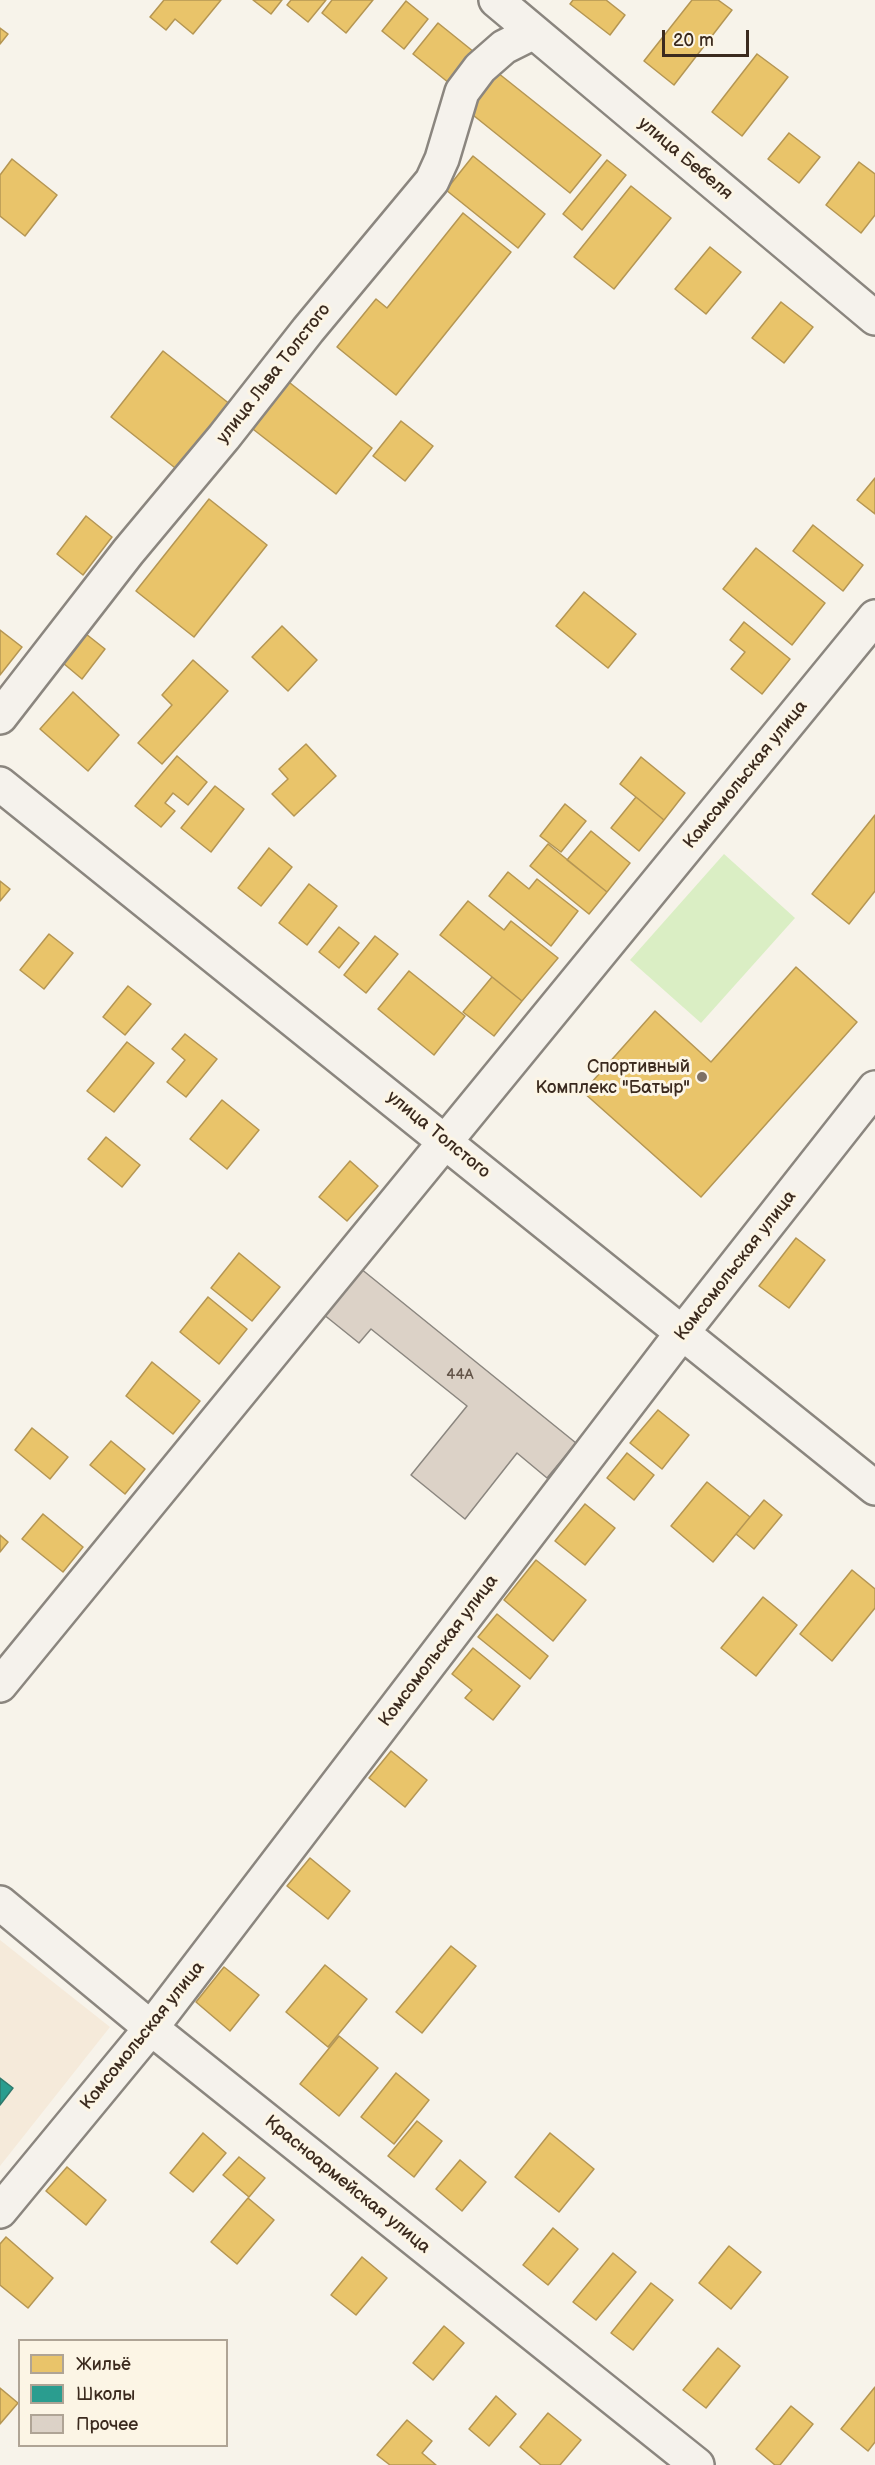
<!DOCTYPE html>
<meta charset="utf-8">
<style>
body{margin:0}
#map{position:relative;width:875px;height:2465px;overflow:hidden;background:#f7f3ea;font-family:"Balsamiq Sans",sans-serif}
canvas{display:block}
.legend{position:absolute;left:18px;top:2339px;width:210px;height:108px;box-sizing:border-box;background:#fcf5e5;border:2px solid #afa495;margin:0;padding:8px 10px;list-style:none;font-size:18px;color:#3b2a1e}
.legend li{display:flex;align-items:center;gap:12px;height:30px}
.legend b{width:30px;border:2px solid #afa495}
.scale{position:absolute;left:662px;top:30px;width:87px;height:27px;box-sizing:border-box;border:3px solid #3b2a1e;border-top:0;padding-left:8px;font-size:18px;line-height:21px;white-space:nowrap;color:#3b2a1e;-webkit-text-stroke:4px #fcf5e5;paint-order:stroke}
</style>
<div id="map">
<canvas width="875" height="2465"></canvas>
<ul class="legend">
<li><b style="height:16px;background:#e9c46a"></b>Жильё</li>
<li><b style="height:16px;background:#2a9d8f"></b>Школы</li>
<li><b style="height:16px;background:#dcd2c7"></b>Прочее</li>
</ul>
<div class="scale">20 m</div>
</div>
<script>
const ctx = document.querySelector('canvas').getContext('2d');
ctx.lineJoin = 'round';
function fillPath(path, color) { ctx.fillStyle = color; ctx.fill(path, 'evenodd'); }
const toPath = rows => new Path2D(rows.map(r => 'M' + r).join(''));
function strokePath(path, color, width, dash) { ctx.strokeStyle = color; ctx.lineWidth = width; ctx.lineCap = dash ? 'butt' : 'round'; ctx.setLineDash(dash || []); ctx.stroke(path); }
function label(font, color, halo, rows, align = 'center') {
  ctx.font = font + ' "Balsamiq Sans",sans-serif'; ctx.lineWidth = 6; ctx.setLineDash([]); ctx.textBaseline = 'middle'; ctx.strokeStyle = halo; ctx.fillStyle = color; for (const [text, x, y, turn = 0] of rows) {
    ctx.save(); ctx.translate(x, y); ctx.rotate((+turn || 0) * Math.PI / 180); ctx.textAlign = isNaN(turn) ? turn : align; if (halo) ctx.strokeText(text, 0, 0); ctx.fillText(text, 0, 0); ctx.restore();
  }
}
fillPath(toPath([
 [0,1940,110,2027,0,2166]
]), '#f5eada');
fillPath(toPath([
 [724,854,795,918,701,1023,630,960]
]), '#daeec4');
const homes = toPath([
 [164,0,221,0,193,34,175,19,166,30,150,17,164,0],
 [253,0,282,0,271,14,253,0],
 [291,0,326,0,308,22,287,5,291,0],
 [332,0,373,0,346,33,322,13,332,0],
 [573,0,606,0,625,15,610,35,570,4,573,0],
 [692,0,718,0,732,10,674,85,644,61,692,0],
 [406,1,428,19,404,49,382,31,406,1],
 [438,23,474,52,449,83,413,54,438,23],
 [0,28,8,34,0,44,0,28],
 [757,54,788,77,742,136,712,112,757,54],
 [498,73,601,155,570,193,468,111,498,73],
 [789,133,820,157,799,183,768,159,789,133],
 [473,156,545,214,518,248,446,190,473,156],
 [12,159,57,195,25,236,0,216,0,175,12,159],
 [607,160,626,175,582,230,563,214,607,160],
 [859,162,875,174,875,215,861,233,826,205,859,162],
 [631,186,671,218,614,289,574,257,631,186],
 [463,213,511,252,396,395,337,347,376,299,387,308,463,213],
 [710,247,741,272,706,314,675,289,710,247],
 [781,302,813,327,784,363,752,338,781,302],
 [163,351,231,405,179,471,111,417,163,351],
 [285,379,372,448,336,494,249,426,285,379],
 [401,421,433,446,405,481,373,456,401,421],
 [875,478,875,514,857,500,875,478],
 [209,499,267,545,194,637,136,591,209,499],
 [86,516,112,537,83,575,57,554,86,516],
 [813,525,863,565,843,591,793,551,813,525],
 [756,548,825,603,792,645,723,589,756,548],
 [584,592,636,634,608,668,556,626,584,592],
 [744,622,790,659,762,694,731,669,745,652,730,640,744,622],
 [282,626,317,660,288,691,252,657,282,626],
 [0,630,22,647,0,675,0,630],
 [86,634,105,649,82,679,63,663,86,634],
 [193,660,228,691,162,764,138,743,172,705,162,695,193,660],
 [73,692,119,735,88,771,40,729,73,692],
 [306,744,336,776,294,816,272,794,288,779,279,769,306,744],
 [177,756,207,782,188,805,173,793,165,803,175,811,161,827,135,806,177,756],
 [641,757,685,793,664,820,620,784,641,757],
 [215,786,244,809,211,852,181,828,215,786],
 [636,797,664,820,639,851,611,828,636,797],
 [565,804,586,821,561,852,540,836,565,804],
 [875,815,875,891,849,924,812,894,875,815],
 [591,831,630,863,607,892,567,860,591,831],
 [548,844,607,892,589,914,530,866,548,844],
 [269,848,292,867,261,906,238,888,269,848],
 [508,872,529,889,537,879,578,911,551,946,489,896,508,872],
 [0,881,10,889,0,901,0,881],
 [309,884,337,906,307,945,279,923,309,884],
 [468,901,504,930,511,921,558,958,522,1001,440,935,468,901],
 [339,927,359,943,339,968,319,952,339,927],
 [49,934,73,953,44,989,20,970,49,934],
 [375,936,398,954,366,993,344,975,375,936],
 [796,967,857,1022,701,1197,583,1092,655,1011,711,1062,796,967],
 [409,971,465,1016,434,1055,378,1009,409,971],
 [492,977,522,1001,494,1036,463,1012,492,977],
 [128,986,151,1004,125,1035,103,1017,128,986],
 [185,1034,217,1059,186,1097,167,1082,185,1060,172,1049,185,1034],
 [127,1042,154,1063,114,1112,87,1091,127,1042],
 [222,1100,259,1130,227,1169,190,1139,222,1100],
 [106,1137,140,1165,122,1187,88,1159,106,1137],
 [350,1161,378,1186,347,1221,319,1197,350,1161],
 [796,1238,825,1260,789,1308,759,1286,796,1238],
 [239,1253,280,1287,252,1321,211,1288,239,1253],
 [208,1297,247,1329,219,1364,180,1332,208,1297],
 [152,1362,200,1401,173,1434,126,1396,152,1362],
 [658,1410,689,1435,662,1469,630,1443,658,1410],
 [32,1428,68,1457,50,1479,15,1450,32,1428],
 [111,1441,145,1469,125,1494,90,1465,111,1441],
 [627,1453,654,1475,634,1500,607,1478,627,1453],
 [707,1482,750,1517,713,1562,671,1526,707,1482],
 [764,1500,782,1515,754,1549,736,1534,764,1500],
 [585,1504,615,1528,585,1565,555,1541,585,1504],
 [43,1514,83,1547,63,1572,22,1539,43,1514],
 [0,1535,8,1542,0,1552,0,1535],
 [536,1560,586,1600,553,1641,504,1600,536,1560],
 [852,1570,875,1589,875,1608,832,1661,800,1634,852,1570],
 [763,1597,797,1625,756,1676,721,1648,763,1597],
 [497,1614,548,1656,530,1679,478,1637,497,1614],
 [473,1648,520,1686,493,1720,465,1698,472,1690,452,1674,473,1648],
 [391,1751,427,1780,405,1807,369,1778,391,1751],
 [310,1858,350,1891,328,1919,287,1886,310,1858],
 [451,1946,476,1966,422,2033,396,2012,451,1946],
 [325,1965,367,1999,328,2047,286,2012,325,1965],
 [224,1967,259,1995,230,2031,196,2002,224,1967],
 [339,2036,378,2068,339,2116,300,2084,339,2036],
 [396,2073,429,2100,394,2144,361,2117,396,2073],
 [417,2121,442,2141,414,2177,388,2156,417,2121],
 [203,2133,226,2153,193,2192,170,2173,203,2133],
 [550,2133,594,2169,559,2212,515,2177,550,2133],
 [239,2157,265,2178,249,2197,223,2175,239,2157],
 [460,2160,486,2182,462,2211,436,2189,460,2160],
 [67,2167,106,2200,86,2225,46,2191,67,2167],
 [248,2198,274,2220,237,2264,211,2242,248,2198],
 [553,2228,578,2249,548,2285,523,2265,553,2228],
 [6,2237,53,2278,28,2308,0,2285,0,2244,6,2237],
 [729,2246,761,2272,731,2309,699,2283,729,2246],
 [613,2253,636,2272,596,2320,573,2302,613,2253],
 [362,2257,387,2278,356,2315,331,2295,362,2257],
 [651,2283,673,2300,633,2350,611,2333,651,2283],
 [444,2326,464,2343,433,2380,413,2363,444,2326],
 [718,2348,740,2366,706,2408,683,2390,718,2348],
 [875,2387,875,2442,868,2451,841,2429,875,2387],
 [0,2388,18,2403,0,2424,0,2388],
 [496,2396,516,2414,489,2446,469,2429,496,2396],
 [791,2406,813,2424,780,2465,775,2465,756,2449,791,2406],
 [548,2413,581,2440,560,2465,541,2465,520,2447,548,2413],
 [407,2420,432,2441,422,2453,436,2465,390,2465,377,2455,407,2420]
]);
fillPath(homes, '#e9c46a');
strokePath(homes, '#b59653', 1.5);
const schools = toPath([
 [0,2078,13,2088,0,2105,0,2078]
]);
fillPath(schools, '#2a9d8f');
strokePath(schools, '#2f7a6d', 1.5);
const building = toPath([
 [355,1264,576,1443,547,1478,517,1453,465,1519,411,1475,467,1406,371,1329,359,1343,318,1310,355,1264]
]);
fillPath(building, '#dcd2c7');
strokePath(building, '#8b867f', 1.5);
const minor = toPath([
 [496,0,875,318],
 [0,717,128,552,224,437,308,330,432,181,442,159,462,92,480,68,504,47,534,32],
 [0,784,875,1488],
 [0,1685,875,617],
 [0,1903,151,2028,697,2465],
 [0,2211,151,2028,682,1333,875,1088]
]);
strokePath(minor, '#8b867f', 38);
strokePath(minor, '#f5f2ec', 33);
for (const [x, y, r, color] of [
 [702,1077,6,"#7d7065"]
]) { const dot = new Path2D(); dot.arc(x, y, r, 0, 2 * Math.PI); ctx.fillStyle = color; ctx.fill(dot); strokePath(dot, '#fcf5e5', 2); }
label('15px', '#635448', null, [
 ["44А",460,1375]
]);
label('18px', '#3b2a1e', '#fcf5e5', [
 ["улица Бебеля",685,159,40],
 ["улица Льва Толстого",274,374,-52],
 ["Комсомольская улица",746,775,-51],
 ["улица Толстого",438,1135,39],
 ["Комсомольская улица",736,1266,-52],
 ["Комсомольская улица",439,1651,-53],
 ["Комсомольская улица",143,2036,-51],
 ["Красноармейская улица",347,2185,39]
]);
label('18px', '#3b2a1e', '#fcf5e5', [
 ["Спортивный",690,1067],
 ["Комплекс \"Батыр\"",690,1088]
], 'right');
</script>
